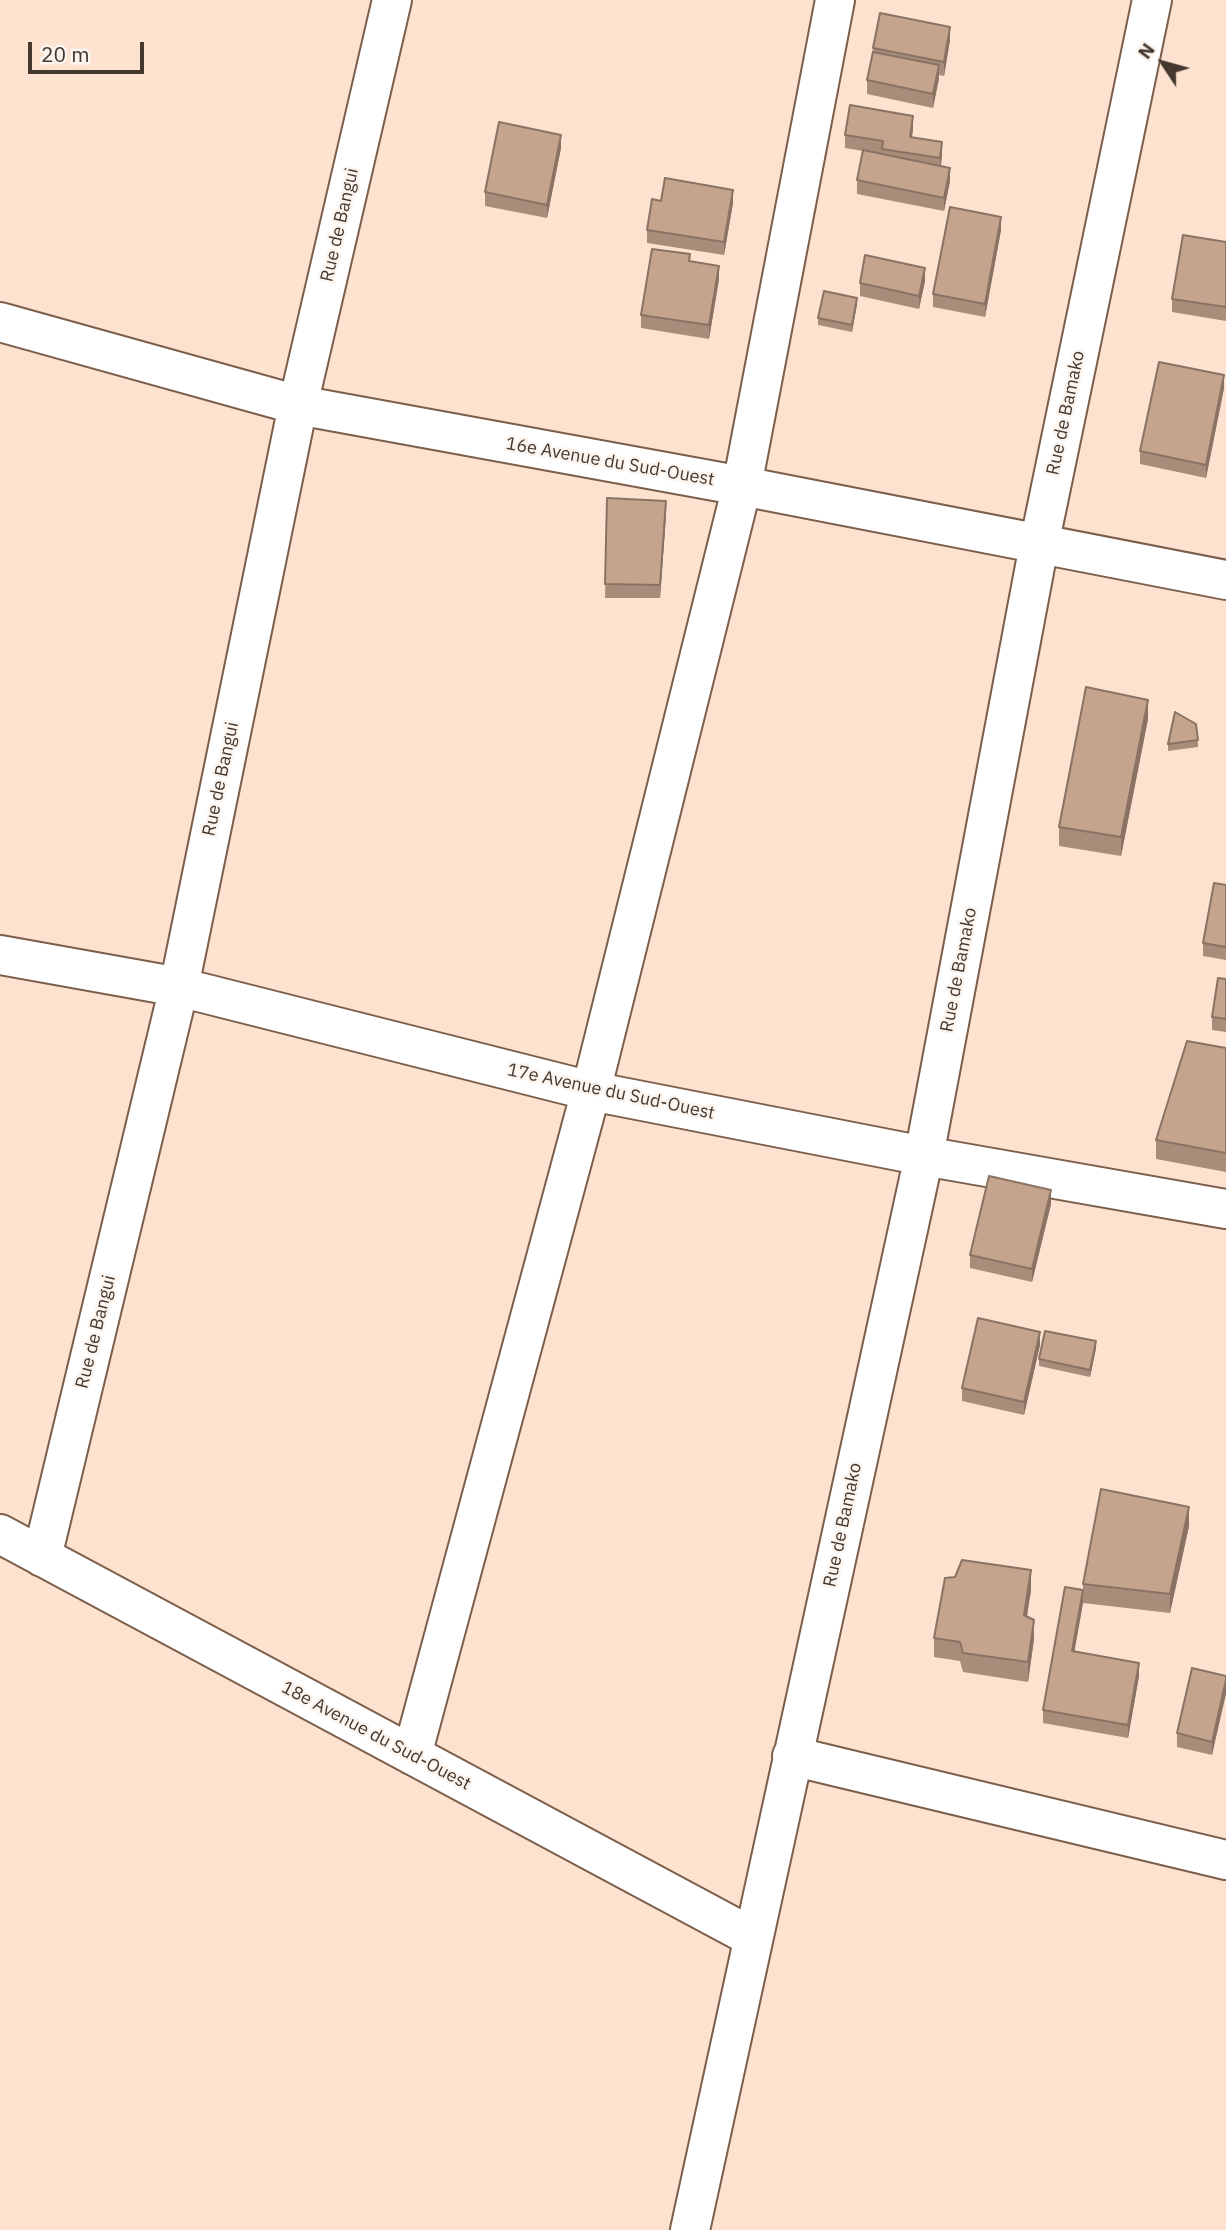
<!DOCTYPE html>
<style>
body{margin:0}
#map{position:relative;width:1226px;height:2230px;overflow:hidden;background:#fee2d0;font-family:"IBM Plex Sans",sans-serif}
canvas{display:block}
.north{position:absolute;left:1128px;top:28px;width:70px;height:70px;-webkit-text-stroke:5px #fbf4ef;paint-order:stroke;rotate:306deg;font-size:19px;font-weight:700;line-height:28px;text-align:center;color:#45382f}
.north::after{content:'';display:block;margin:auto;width:24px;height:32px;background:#45382f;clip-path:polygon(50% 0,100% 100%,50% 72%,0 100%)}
.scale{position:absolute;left:28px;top:42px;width:116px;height:32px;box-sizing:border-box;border:4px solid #45382f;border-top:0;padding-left:9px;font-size:21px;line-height:24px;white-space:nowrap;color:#45382f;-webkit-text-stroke:5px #fbf4ef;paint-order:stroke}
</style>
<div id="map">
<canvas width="1226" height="2230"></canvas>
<div class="north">N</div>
<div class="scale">20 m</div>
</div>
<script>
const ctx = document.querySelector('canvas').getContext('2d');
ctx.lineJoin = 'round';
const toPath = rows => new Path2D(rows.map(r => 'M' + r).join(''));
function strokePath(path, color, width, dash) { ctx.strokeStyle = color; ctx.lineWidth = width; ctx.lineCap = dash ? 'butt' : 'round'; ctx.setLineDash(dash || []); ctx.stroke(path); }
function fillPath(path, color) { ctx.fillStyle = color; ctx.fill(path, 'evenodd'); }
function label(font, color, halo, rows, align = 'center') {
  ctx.font = font + ' "IBM Plex Sans",sans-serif'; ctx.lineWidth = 5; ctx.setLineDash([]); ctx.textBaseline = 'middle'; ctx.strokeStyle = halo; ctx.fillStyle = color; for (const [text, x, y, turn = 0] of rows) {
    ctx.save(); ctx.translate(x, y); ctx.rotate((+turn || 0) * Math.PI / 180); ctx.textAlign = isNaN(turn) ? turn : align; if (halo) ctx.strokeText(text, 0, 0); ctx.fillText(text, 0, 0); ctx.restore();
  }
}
const minor = toPath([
 [0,322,298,405,742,486,1226,580],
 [0,955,179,987,591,1091,924,1156,1226,1209],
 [0,1534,752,1937],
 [42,1557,179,987,298,405,392,0],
 [412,1755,591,1091,742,486,835,0],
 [792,1756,1226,1860],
 [690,2230,924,1156,1039,545,1152,0]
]);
strokePath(minor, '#7c5f4b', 42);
strokePath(minor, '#fff', 38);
fillPath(toPath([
 [950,40,944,76,939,75,933,108,867,94,867,80,873,48],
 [913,129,912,137,942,155,941,166,950,181,944,211,857,194,857,180,863,151,845,148,845,135],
 [561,148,547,218,485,206,485,192],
 [661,201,733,203,724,255,647,243,647,230],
 [1001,230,985,317,933,307,933,294],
 [1226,242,1226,321,1172,312,1172,299],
 [690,261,719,279,709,339,641,328,641,315],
 [925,281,919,309,860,296,860,283],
 [857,304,852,332,818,325,818,318],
 [1224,388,1206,478,1140,464,1140,451],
 [607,498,666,514,660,598,605,598],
 [1148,719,1121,856,1059,846,1059,827],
 [1198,740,1198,747,1168,751,1168,744],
 [1226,885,1226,960,1203,956,1203,943],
 [1226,979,1226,1032,1212,1030,1212,1017],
 [1226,1048,1226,1172,1156,1159,1156,1140],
 [1051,1204,1032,1282,970,1268,970,1255],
 [1040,1345,1024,1415,962,1401,962,1388],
 [1096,1348,1090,1377,1039,1366,1039,1359],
 [1189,1526,1170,1613,1083,1603,1083,1584],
 [955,1577,1031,1590,1027,1616,1034,1639,1028,1682,963,1672,960,1661,934,1657,934,1638],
 [1083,1603,1074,1652,1139,1676,1128,1738,1043,1723,1043,1710],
 [1226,1676,1212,1755,1177,1747,1177,1733]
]), '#a98d7a');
fillPath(toPath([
 [950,27,950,40,944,76,944,62],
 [939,65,939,79,933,108,933,94],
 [913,116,913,129,910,150,910,137],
 [561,135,561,148,547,218,547,205],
 [942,142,942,155,940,172,940,158],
 [950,168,950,181,944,211,944,198],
 [733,190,733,203,724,255,724,242],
 [1001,217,1001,230,985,317,985,304],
 [719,266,719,279,709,339,709,325],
 [925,268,925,281,919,309,919,296],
 [857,298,857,304,852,332,852,325],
 [1224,375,1224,388,1206,478,1206,465],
 [666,501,666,514,660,598,660,585],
 [1148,700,1148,719,1121,856,1121,837],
 [1051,1190,1051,1204,1032,1282,1032,1269],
 [1040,1332,1040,1345,1024,1415,1024,1402],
 [1096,1341,1096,1348,1090,1377,1090,1370],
 [1189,1507,1189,1526,1170,1613,1170,1594],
 [1031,1570,1031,1590,1024,1634,1024,1615],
 [1083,1590,1083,1603,1072,1665,1072,1651],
 [1034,1620,1034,1639,1028,1682,1028,1662],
 [1139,1663,1139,1676,1128,1738,1128,1725],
 [1226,1680,1226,1694,1212,1755,1212,1742]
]), '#8a7363');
const building = toPath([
 [880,13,950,27,944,62,873,48,880,13],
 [873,52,939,65,933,94,867,80,873,52],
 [850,105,913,116,910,137,942,142,940,158,882,149,883,141,845,135,850,105],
 [499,122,561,135,547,205,485,192,499,122],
 [863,150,950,168,944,198,857,180,863,150],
 [665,178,733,190,724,242,647,230,652,199,661,201,665,178],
 [950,207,1001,217,985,304,933,294,950,207],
 [1183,235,1226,242,1226,307,1172,299,1183,235],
 [652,249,690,254,689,261,719,266,709,325,641,315,652,249],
 [865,255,925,268,919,296,860,283,865,255],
 [824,291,857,298,852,325,818,318,824,291],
 [1159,362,1224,375,1206,465,1140,451,1159,362],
 [607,498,666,501,660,585,605,584,607,498],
 [1086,687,1148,700,1121,837,1059,827,1086,687],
 [1175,712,1196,724,1198,740,1168,744,1175,712],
 [1214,883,1226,885,1226,947,1203,943,1214,883],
 [1218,978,1226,979,1226,1019,1212,1017,1218,978],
 [1187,1041,1226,1048,1226,1153,1156,1140,1187,1041],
 [989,1176,1051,1190,1032,1269,970,1255,989,1176],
 [978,1318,1040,1332,1024,1402,962,1388,978,1318],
 [1045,1331,1096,1341,1090,1370,1039,1359,1045,1331],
 [1101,1489,1189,1507,1170,1594,1083,1584,1101,1489],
 [962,1560,1031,1570,1024,1615,1034,1620,1028,1662,963,1653,960,1642,934,1638,945,1578,955,1577,962,1560],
 [1065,1587,1083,1590,1072,1651,1139,1663,1128,1725,1043,1710,1065,1587],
 [1192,1668,1226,1676,1226,1680,1212,1742,1177,1733,1192,1668]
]);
fillPath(building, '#c5a48e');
strokePath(building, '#8a7363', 2);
label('18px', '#45382f', '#fbf4ef', [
 ["Rue de Bangui",340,225,-77],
 ["Rue de Bamako",1066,413,-78],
 ["16e Avenue du Sud-Ouest",610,462,10],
 ["Rue de Bangui",221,779,-78],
 ["Rue de Bamako",959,970,-79],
 ["17e Avenue du Sud-Ouest",611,1092,12],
 ["Rue de Bangui",96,1332,-76],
 ["Rue de Bamako",843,1525,-78],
 ["18e Avenue du Sud-Ouest",376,1736,28]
]);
</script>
